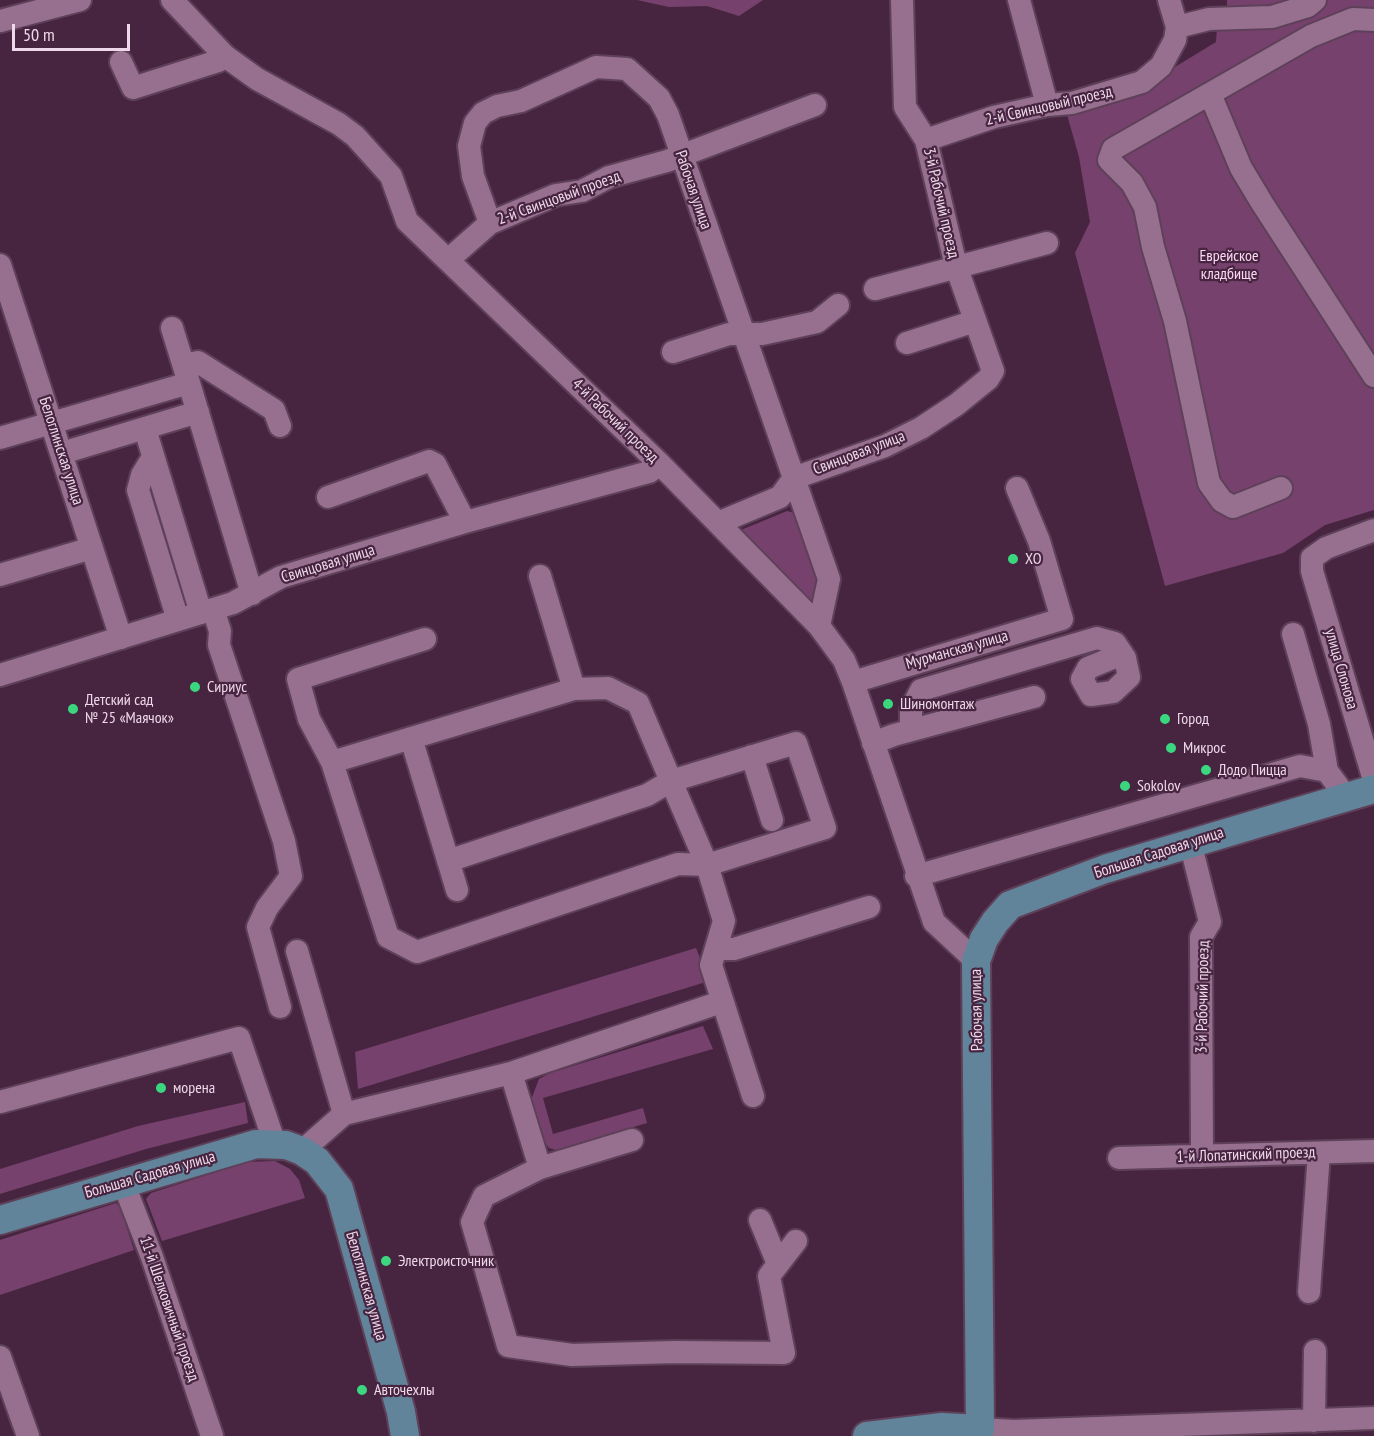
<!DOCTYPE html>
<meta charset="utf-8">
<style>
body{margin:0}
#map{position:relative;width:1374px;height:1436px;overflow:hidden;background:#472541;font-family:"PT Sans Narrow",sans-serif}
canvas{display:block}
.scale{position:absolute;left:12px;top:24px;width:118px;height:27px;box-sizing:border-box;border:3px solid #eed8e9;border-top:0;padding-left:8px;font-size:18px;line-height:21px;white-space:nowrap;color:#eed8e9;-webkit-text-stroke:4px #472541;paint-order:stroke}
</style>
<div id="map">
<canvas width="1374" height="1436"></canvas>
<div class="scale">50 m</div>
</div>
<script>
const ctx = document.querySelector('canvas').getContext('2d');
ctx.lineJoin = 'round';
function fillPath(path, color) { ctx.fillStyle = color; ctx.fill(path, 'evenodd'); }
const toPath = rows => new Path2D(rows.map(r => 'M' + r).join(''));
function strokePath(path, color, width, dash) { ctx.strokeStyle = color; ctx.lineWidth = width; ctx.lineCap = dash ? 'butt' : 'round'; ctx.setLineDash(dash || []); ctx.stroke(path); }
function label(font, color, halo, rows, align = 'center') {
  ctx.font = font + ' "PT Sans Narrow",sans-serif'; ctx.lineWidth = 4.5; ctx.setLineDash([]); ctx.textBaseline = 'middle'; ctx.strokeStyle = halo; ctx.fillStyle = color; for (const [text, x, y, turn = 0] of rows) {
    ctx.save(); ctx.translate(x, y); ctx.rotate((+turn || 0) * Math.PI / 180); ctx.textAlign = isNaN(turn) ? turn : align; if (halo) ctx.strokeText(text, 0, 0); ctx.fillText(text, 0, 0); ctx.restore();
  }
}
fillPath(toPath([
 [637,0,763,0,739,16,707,6,669,7],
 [1227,0,1374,0,1374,510,1325,525,1283,553,1165,586,1075,253,1090,222,1079,157,1066,111,1147,84,1216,42,1218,13,1227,9],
 [787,511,802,515,824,579,810,611,741,530],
 [696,948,709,981,358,1089,355,1052],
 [703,1026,713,1049,543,1098,553,1134,643,1108,647,1123,556,1150,549,1148,542,1139,531,1100,539,1079,550,1073],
 [245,1102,248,1123,146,1149,0,1194,0,1169,138,1126],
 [275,1161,290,1169,299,1180,305,1198,162,1241,146,1199,151,1193,247,1162],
 [116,1203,120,1207,134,1250,0,1295,0,1240]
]), '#76416d');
const minor = toPath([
 [172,0,225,56,257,79,339,124,355,136,391,176,407,221,660,464,819,626,844,660,853,682,934,922,976,961],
 [1019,0,1047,105],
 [0,21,80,0],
 [1177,27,1209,19,1272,17,1308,6,1315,0],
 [121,62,133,88,218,61,225,56],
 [1210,94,1241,168,1262,203,1374,376],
 [926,140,994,117,1047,105,1072,103,1142,82,1161,66,1175,40,1177,27,1169,0],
 [490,223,473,176,469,146,475,123,483,113,497,106,521,101,596,67,627,69,659,98,668,115,829,579,819,626],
 [448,260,490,223,556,195,582,191,609,177,667,161,815,105],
 [0,265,121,638],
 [875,289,1047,243],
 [907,343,975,321],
 [673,352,729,334,762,334,817,322,838,305],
 [184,365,198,362,274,410,280,426],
 [189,383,252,594],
 [145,429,201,613],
 [0,438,189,383,172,328],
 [62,453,198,412],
 [153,457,142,475,138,490,178,620],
 [1281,488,1233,507,1222,501,1209,483,1175,321,1153,247,1145,207,1132,183,1109,160,1113,149,1311,36,1353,19,1374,20],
 [328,497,429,461,435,464,465,522],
 [718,523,780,497,794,478,885,446,921,428,956,405,988,379,993,371,956,266,926,140,905,107,902,0],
 [1374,530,1326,548,1312,558,1312,571,1374,780],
 [0,575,92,548],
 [540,576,574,689],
 [213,609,220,631,219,645,284,841,291,876,267,908,258,927,280,1007],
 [1293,634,1319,724,1327,771],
 [0,675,233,603,281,577,465,522,649,472,660,464],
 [853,682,1062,619,1039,541,1017,488],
 [911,730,911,709,921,690,1097,638,1115,643,1125,658,1129,677,1113,692,1091,695,1082,679,1088,668,1122,654],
 [411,738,457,890],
 [873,743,894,735,1034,697],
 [752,756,772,820],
 [332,762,309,719,298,679,425,639],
 [1190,842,1210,922,1201,937,1202,1156],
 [448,861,647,795,671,781,796,743,825,828,707,865,678,864,417,952,388,937,332,762,574,689,608,688,638,703,671,781,707,865,724,921,711,965,753,1096],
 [916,876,1300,766,1327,771,1346,797],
 [716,949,734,949,869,907],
 [297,951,344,1114],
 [511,1073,540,1168,632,1140],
 [0,1102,239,1038,275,1144],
 [302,1151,344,1114,511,1073,721,1002],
 [1119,1158,1374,1151],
 [540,1168,484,1196,472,1222,508,1346,572,1355,675,1352,784,1353,769,1276,796,1241],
 [123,1182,152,1257,212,1436],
 [760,1220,778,1264],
 [1309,1292,1319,1153],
 [0,1357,28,1436],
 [1314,1421,1315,1351],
 [980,1436,980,1429,1014,1431,1374,1418]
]);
const major = toPath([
 [0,1220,256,1144,286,1145,302,1151,317,1161,339,1189,401,1412,405,1436],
 [867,1436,942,1427,980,1429,976,961,984,939,995,922,1010,905,1105,869,1374,789]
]);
strokePath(minor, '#5e4159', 26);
strokePath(major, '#5e4159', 32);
strokePath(minor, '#977090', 22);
strokePath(major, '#61849b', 28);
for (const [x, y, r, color] of [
 [1013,559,6,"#3bd77e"],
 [195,687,6,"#3bd77e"],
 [888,704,6,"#3bd77e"],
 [73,709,6,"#3bd77e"],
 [1165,719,6,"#3bd77e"],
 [1171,748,6,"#3bd77e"],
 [1206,770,6,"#3bd77e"],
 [1125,786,6,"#3bd77e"],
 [161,1088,6,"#3bd77e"],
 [386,1261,6,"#3bd77e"],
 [362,1390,6,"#3bd77e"]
]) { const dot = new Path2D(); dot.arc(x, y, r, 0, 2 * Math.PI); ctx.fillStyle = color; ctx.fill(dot); strokePath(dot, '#472541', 2); }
label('16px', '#eed8e9', '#472541', [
 ["2-й Свинцовый проезд",1049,106,-13],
 ["Рабочая улица",693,190,71],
 ["2-й Свинцовый проезд",559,198,-20],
 ["3-й Рабочий проезд",941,203,77],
 ["4-й Рабочий проезд",615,421,44],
 ["Белоглинская улица",61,451,72],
 ["Свинцовая улица",859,453,-21],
 ["Свинцовая улица",328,564,-17],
 ["Мурманская улица",957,650,-16],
 ["улица Слонова",1341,669,74],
 ["Большая Садовая улица",1159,853,-18],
 ["3-й Рабочий проезд",1203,997,-89],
 ["Рабочая улица",977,1010,-91],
 ["1-й Лопатинский проезд",1246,1155,-2],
 ["Большая Садовая улица",150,1175,-16],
 ["Белоглинская улица",366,1286,74],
 ["11-й Шелковичный проезд",169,1309,71]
]);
label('16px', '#fbd7f4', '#472541', [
 ["Еврейское",1229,256],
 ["кладбище",1229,274]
]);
label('16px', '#eed8e9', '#472541', [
 ["ХО",1025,559],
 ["Сириус",207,687],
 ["Детский сад",85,700],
 ["№ 25 «Маячок»",85,718],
 ["Шиномонтаж",900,704],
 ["Город",1177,719],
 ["Микрос",1183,748],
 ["Додо Пицца",1218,770],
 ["Sokolov",1137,786],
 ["морена",173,1088],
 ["Электроисточник",398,1261],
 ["Авточехлы",374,1390]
], 'left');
</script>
